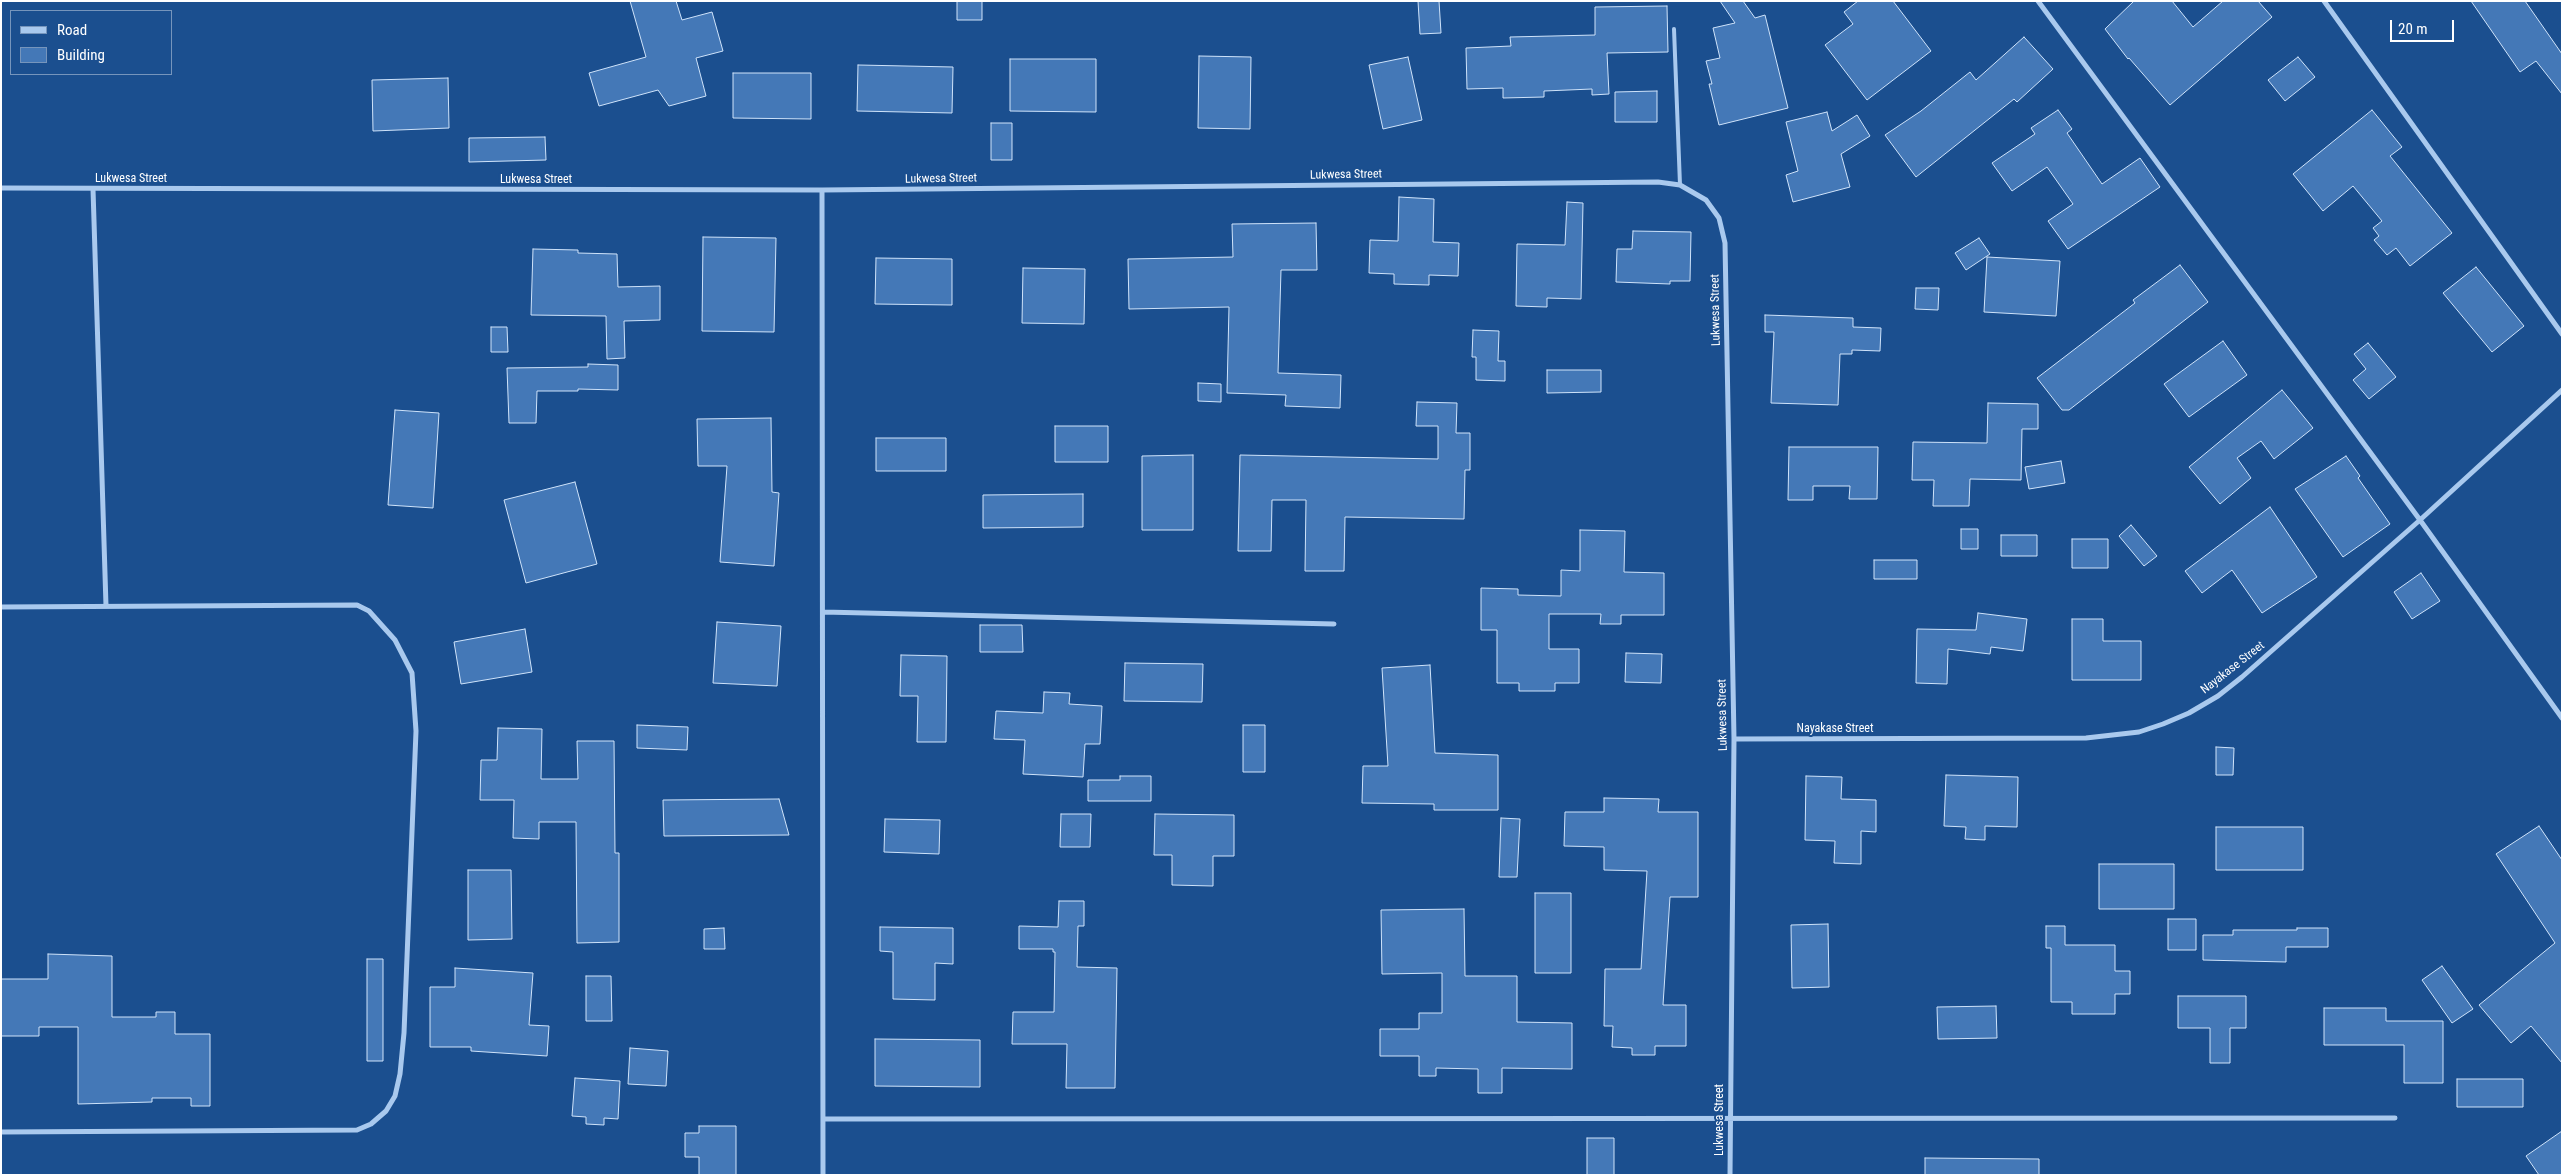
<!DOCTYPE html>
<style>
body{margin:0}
#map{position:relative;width:2563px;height:1176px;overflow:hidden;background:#1b4f8f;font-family:"Roboto Condensed",sans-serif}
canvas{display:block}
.frame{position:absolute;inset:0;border:2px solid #fff;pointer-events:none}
.legend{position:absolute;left:10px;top:10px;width:162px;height:65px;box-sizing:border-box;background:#1b4f8f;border:1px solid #7695bc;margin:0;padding:6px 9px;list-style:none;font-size:15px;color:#fff}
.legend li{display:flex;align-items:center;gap:10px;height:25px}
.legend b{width:25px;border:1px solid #7695bc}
.scale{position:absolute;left:2390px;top:20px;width:64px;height:22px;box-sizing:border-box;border:2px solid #fff;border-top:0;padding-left:6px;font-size:15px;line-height:18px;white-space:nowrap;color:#fff;-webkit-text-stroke:4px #1b4f8f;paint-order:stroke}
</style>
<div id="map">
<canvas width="2563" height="1176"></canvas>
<div class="frame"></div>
<ul class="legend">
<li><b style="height:6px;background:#a9c9ee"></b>Road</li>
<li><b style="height:14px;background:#4478b7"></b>Building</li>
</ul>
<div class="scale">20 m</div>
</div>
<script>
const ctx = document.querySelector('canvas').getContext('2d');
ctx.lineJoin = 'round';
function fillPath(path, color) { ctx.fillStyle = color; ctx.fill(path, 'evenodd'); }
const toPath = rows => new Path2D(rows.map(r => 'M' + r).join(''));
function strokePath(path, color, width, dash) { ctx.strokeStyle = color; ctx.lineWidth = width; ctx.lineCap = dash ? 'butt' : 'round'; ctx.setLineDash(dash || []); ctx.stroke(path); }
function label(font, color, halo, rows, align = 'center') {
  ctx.font = font + ' "Roboto Condensed",sans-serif'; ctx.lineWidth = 4; ctx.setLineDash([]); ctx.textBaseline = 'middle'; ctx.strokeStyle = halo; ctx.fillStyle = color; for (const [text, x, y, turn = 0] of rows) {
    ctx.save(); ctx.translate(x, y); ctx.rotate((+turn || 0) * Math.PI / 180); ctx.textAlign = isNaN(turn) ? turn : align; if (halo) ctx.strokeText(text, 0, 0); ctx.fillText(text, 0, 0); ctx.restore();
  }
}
const building = toPath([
 [630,1,676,1,682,20,712,12,723,51,696,58,706,96,669,106,658,90,599,106,589,73,646,57,630,1],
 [957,1,982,1,982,20,957,20,957,1],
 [1418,1,1439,1,1441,33,1420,34,1418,1],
 [1720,1,1743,1,1755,18,1765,15,1788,108,1719,125,1709,84,1712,84,1706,61,1720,58,1713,28,1735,23,1720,1],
 [1858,1,1893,1,1931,51,1867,100,1825,45,1853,24,1844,12,1858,1],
 [2134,1,2172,1,2193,27,2223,1,2258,1,2272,17,2170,105,2129,58,2128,59,2105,29,2134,1],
 [2471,1,2525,1,2562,54,2562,94,2536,61,2520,72,2471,1],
 [1667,6,1668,52,1607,53,1609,94,1592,95,1592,89,1544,91,1544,97,1503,98,1503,88,1467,89,1466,48,1511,46,1510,37,1595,35,1595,7,1667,6],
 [2024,37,2053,69,2017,102,2014,99,1916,177,1885,135,1921,111,1970,72,1976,80,2024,37],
 [1199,56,1251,57,1250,129,1198,128,1199,56],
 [1408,57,1422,120,1383,129,1369,65,1408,57],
 [2298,57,2315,77,2285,101,2268,80,2298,57],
 [1010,59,1096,59,1096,112,1010,111,1010,59],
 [858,65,953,67,952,113,857,111,858,65],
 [733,73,811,73,811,119,733,118,733,73],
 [448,78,449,128,373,131,372,80,448,78],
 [1657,91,1657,122,1615,122,1615,92,1657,91],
 [2058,110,2072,129,2067,133,2102,184,2140,158,2160,187,2068,249,2048,221,2073,204,2047,167,2012,191,1992,163,2035,134,2031,128,2058,110],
 [2372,110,2402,147,2390,156,2452,233,2410,266,2396,248,2387,255,2374,240,2379,236,2373,228,2382,221,2353,186,2323,211,2293,174,2372,110],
 [1827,112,1832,131,1857,115,1870,136,1841,154,1850,187,1793,202,1786,175,1798,171,1786,122,1827,112],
 [991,123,1012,123,1012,160,991,160,991,123],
 [545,137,546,160,469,162,469,138,545,137],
 [1399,197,1434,199,1433,242,1459,243,1458,276,1429,275,1429,285,1394,284,1394,274,1369,273,1370,240,1398,241,1399,197],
 [1567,202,1583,203,1581,299,1547,298,1547,307,1516,306,1517,244,1565,245,1567,202],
 [1316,223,1317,270,1281,270,1278,373,1341,375,1340,408,1285,406,1286,395,1227,393,1229,307,1129,309,1128,259,1233,257,1232,224,1316,223],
 [1633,231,1691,232,1690,281,1670,281,1670,284,1616,282,1617,249,1632,249,1633,231],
 [703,237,776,238,774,332,702,331,703,237],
 [1979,238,1990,254,1966,270,1955,253,1979,238],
 [533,249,578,250,578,253,617,254,618,287,660,286,660,320,624,321,625,358,607,359,606,316,531,315,533,249],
 [1987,257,2060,261,2056,316,1984,312,1987,257],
 [876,258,952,259,952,305,875,304,876,258],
 [2180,265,2208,302,2069,410,2062,410,2037,378,2135,303,2133,300,2180,265],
 [2476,267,2524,326,2492,352,2443,293,2476,267],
 [1023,268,1085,269,1084,324,1022,323,1023,268],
 [1916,288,1939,288,1938,310,1915,309,1916,288],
 [1765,315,1853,318,1853,327,1881,328,1880,351,1852,350,1852,354,1840,354,1838,405,1771,403,1774,332,1765,332,1765,315],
 [491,327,507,327,508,352,491,352,491,327],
 [1473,330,1499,331,1498,361,1505,361,1505,381,1476,380,1476,357,1472,357,1473,330],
 [2223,341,2247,375,2189,417,2164,384,2223,341],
 [2368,343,2396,377,2369,399,2353,380,2366,369,2354,354,2368,343],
 [588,364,618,365,618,390,578,389,578,391,537,391,536,423,509,423,507,368,588,367,588,364],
 [1547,370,1601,370,1601,392,1547,393,1547,370],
 [1198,383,1221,384,1221,402,1198,401,1198,383],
 [2282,390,2313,428,2274,459,2261,441,2237,458,2251,478,2220,504,2189,467,2282,390],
 [1417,402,1457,403,1456,433,1470,433,1470,470,1465,470,1464,519,1345,517,1344,571,1305,571,1306,500,1272,500,1271,551,1238,551,1240,455,1438,459,1438,426,1416,426,1417,402],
 [1988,403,2038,404,2038,429,2022,429,2021,480,1970,479,1969,506,1933,506,1934,480,1912,480,1913,442,1987,443,1988,403],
 [395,410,439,413,433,508,388,505,395,410],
 [771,418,772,492,779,493,774,566,720,562,727,466,698,466,697,419,771,418],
 [1055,426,1108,426,1108,462,1055,462,1055,426],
 [876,438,946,438,946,471,876,471,876,438],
 [1789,447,1878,447,1877,499,1849,499,1850,486,1813,486,1813,500,1788,500,1789,447],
 [1193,455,1193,530,1142,530,1142,456,1193,455],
 [2346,456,2360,476,2358,478,2390,524,2343,557,2295,489,2346,456],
 [2061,461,2065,483,2029,489,2025,467,2061,461],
 [575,482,597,564,526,583,504,500,575,482],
 [1083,494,1083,527,983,528,983,495,1083,494],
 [2270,507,2317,577,2262,613,2232,570,2202,593,2185,571,2270,507],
 [2131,525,2157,556,2144,566,2119,536,2131,525],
 [1961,529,1978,529,1978,549,1961,549,1961,529],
 [1580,530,1625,531,1624,572,1664,573,1664,615,1621,615,1621,624,1600,624,1601,614,1549,614,1549,649,1579,649,1579,683,1555,683,1555,691,1519,691,1519,683,1497,683,1497,630,1481,630,1481,588,1518,589,1518,595,1561,596,1561,570,1580,571,1580,530],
 [2001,535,2037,535,2037,556,2001,556,2001,535],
 [2072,539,2108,539,2108,568,2072,568,2072,539],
 [1874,560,1917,560,1917,579,1874,579,1874,560],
 [2421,573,2440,601,2412,619,2394,592,2421,573],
 [1978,613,2027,619,2023,651,1991,647,1990,654,1948,649,1947,684,1916,683,1917,629,1976,630,1978,613],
 [2072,619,2103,619,2103,641,2141,641,2141,680,2072,680,2072,619],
 [717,622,781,626,777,686,713,683,717,622],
 [980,625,1022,625,1023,652,980,652,980,625],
 [525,629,532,672,461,684,454,642,525,629],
 [1626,653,1662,654,1661,683,1625,682,1626,653],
 [901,655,947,656,946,742,917,742,918,696,900,696,901,655],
 [1125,663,1203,664,1202,702,1124,701,1125,663],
 [1430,665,1435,753,1498,755,1498,810,1434,810,1434,804,1362,803,1363,766,1388,766,1382,668,1430,665],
 [1044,692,1070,693,1069,704,1102,706,1100,744,1085,744,1083,777,1023,774,1025,740,994,739,996,711,1043,713,1044,692],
 [637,725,688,727,687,750,637,748,637,725],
 [1243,725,1265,725,1265,772,1243,772,1243,725],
 [498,728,542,729,541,779,578,779,577,741,614,741,615,853,619,853,619,942,577,943,576,822,539,822,539,839,513,838,514,800,480,800,481,760,497,760,498,728],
 [2216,747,2234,748,2233,775,2216,775,2216,747],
 [1946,775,2018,777,2017,827,1985,826,1985,840,1965,839,1966,827,1944,826,1946,775],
 [1120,776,1151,776,1151,801,1088,801,1088,780,1120,780,1120,776],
 [1806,776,1842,777,1841,799,1876,800,1876,832,1861,831,1861,864,1834,863,1835,841,1805,840,1806,776],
 [1604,798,1659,799,1658,812,1698,812,1698,897,1670,897,1663,1005,1686,1005,1686,1046,1655,1046,1655,1055,1632,1055,1632,1048,1612,1047,1613,1026,1604,1026,1605,969,1641,969,1647,871,1604,870,1604,847,1564,846,1565,812,1604,812,1604,798],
 [779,799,789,835,664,836,663,800,779,799],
 [1061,814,1091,814,1090,847,1060,847,1061,814],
 [1155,814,1234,815,1234,856,1213,856,1213,886,1172,885,1172,855,1154,855,1155,814],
 [1501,818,1520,819,1517,877,1499,877,1501,818],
 [885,819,940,820,939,854,884,852,885,819],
 [2539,826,2562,860,2562,1063,2531,1026,2511,1043,2479,1005,2555,943,2496,854,2539,826],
 [2216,827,2303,827,2303,870,2216,870,2216,827],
 [2099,864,2174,864,2174,909,2099,909,2099,864],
 [468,870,511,870,512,939,468,940,468,870],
 [1535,893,1571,893,1571,973,1535,973,1535,893],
 [1059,901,1084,901,1084,926,1078,926,1077,967,1117,968,1115,1088,1066,1088,1067,1044,1012,1044,1013,1012,1054,1012,1055,952,1053,952,1053,949,1019,949,1019,926,1058,927,1059,901],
 [1464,909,1465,976,1517,976,1517,1022,1572,1023,1572,1069,1502,1068,1502,1093,1478,1093,1478,1069,1436,1068,1436,1076,1419,1076,1419,1056,1380,1056,1380,1029,1419,1029,1419,1013,1442,1013,1442,973,1382,974,1381,910,1464,909],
 [2168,919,2196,919,2196,950,2168,950,2168,919],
 [1828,924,1829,987,1792,988,1791,925,1828,924],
 [2046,926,2065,926,2065,945,2115,945,2115,971,2130,971,2130,994,2115,994,2115,1014,2072,1014,2072,1002,2051,1002,2051,948,2046,948,2046,926],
 [880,927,953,928,953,964,935,963,935,1000,893,999,893,952,880,951,880,927],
 [724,928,725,949,704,949,704,929,724,928],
 [2297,928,2328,928,2328,947,2286,947,2286,962,2203,960,2203,935,2233,935,2233,930,2297,930,2297,928],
 [48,954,112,956,112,1017,156,1017,156,1012,175,1012,175,1034,210,1034,210,1106,191,1106,191,1098,152,1098,152,1102,78,1104,78,1027,39,1027,39,1036,1,1036,1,979,48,979,48,954],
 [367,959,383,959,383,1061,367,1061,367,959],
 [2442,966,2473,1009,2452,1023,2422,980,2442,966],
 [455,968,533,973,529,1025,549,1026,547,1056,471,1051,471,1047,430,1047,430,987,455,987,455,968],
 [586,976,611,976,612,1021,586,1021,586,976],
 [2178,996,2246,996,2246,1028,2230,1028,2230,1063,2210,1063,2210,1028,2178,1028,2178,996],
 [1996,1006,1997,1038,1938,1039,1937,1007,1996,1006],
 [2324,1008,2386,1008,2386,1021,2443,1021,2443,1083,2404,1083,2404,1045,2324,1045,2324,1008],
 [875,1039,980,1040,980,1087,875,1086,875,1039],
 [630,1048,668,1051,666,1086,628,1084,630,1048],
 [575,1078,620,1081,618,1119,604,1118,604,1125,586,1124,586,1117,572,1116,575,1078],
 [2457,1079,2523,1079,2523,1107,2457,1107,2457,1079],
 [699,1126,736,1126,736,1175,699,1175,699,1157,685,1157,685,1133,699,1133,699,1126],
 [2562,1131,2562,1175,2539,1175,2526,1156,2562,1131],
 [1587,1138,1614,1138,1614,1175,1587,1175,1587,1138],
 [1925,1158,2039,1159,2039,1175,1925,1175,1925,1158]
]);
fillPath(building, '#4478b7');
strokePath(building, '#cfe3fa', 1);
strokePath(toPath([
 [1674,29,1680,185]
]), '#a9c9ee', 4);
strokePath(toPath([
 [2038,1,2420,520,2562,718],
 [2324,1,2562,334],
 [1,188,822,190,1658,182,1680,185,1706,200,1719,218,1725,243,1734,739,1730,1175],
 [93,189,106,606],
 [822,190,823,1175],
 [1,607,357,605,369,611,395,640,412,673,416,731,404,1033,400,1074,395,1096,386,1111,371,1124,357,1130,1,1132],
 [823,612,1334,624],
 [1734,739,2086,738,2139,732,2163,724,2189,713,2218,696,2242,677,2420,520,2562,390],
 [823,1119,2395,1118]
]), '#a9c9ee', 5);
label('12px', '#fff', '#1b4f8f', [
 ["Lukwesa Street",1346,175,-1],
 ["Lukwesa Street",131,179],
 ["Lukwesa Street",941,179,-1],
 ["Lukwesa Street",536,180],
 ["Lukwesa Street",1716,310,-91],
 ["Nayakase Street",2233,668,-38],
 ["Lukwesa Street",1723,715,-91],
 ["Nayakase Street",1835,729],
 ["Lukwesa Street",1720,1120,-90]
]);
</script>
